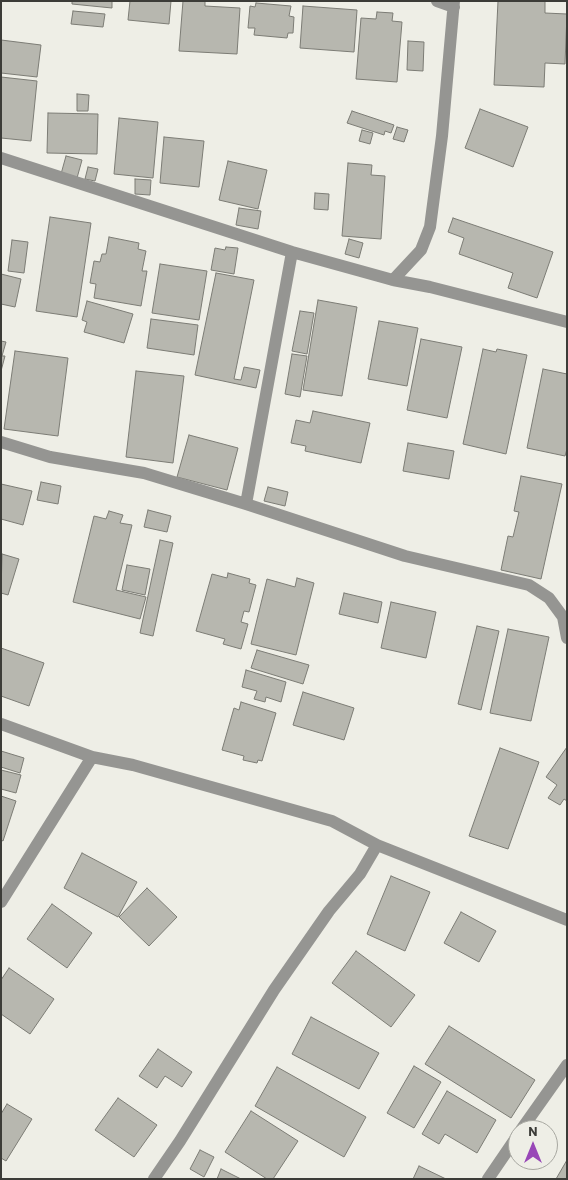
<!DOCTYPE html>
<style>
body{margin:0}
#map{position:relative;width:568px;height:1180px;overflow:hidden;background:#eeeee6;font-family:Barlow,sans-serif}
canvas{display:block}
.frame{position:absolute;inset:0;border:2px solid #3c3c38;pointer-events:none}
.north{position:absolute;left:508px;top:1120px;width:50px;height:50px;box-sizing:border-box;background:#eeeee6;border:1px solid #a7a7a0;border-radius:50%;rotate:0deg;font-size:14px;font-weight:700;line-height:20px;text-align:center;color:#3c3c38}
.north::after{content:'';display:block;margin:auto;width:18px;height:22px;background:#9847b7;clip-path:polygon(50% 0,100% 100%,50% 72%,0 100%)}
</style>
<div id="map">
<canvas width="568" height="1180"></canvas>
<div class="frame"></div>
<div class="north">N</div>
</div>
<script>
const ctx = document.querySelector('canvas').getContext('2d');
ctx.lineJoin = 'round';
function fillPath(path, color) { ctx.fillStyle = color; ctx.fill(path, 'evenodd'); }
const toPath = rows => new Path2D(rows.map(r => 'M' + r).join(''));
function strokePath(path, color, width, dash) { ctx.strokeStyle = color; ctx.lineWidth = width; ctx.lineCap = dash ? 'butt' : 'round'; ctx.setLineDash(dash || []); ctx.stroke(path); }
const building = toPath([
 [72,1,112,1,112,8,72,4,72,1],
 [130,1,171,1,169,24,128,20,130,1],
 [183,1,205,1,205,6,240,8,237,54,179,51,183,1],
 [498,1,545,1,545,13,567,14,565,64,545,63,544,87,494,85,498,1],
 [256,3,291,6,289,16,294,17,293,33,288,33,287,38,254,35,255,28,248,28,250,6,255,7,256,3],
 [303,6,357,10,354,52,300,48,303,6],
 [73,11,105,14,103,27,71,24,73,11],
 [377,12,393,13,392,21,402,22,397,82,356,79,361,18,376,19,377,12],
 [1,40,41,45,37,77,1,73,1,40],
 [408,41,424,42,423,71,407,70,408,41],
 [1,77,37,81,31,141,1,138,1,77],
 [77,94,89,95,88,111,77,111,77,94],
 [480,109,528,127,513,167,465,148,480,109],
 [352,111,394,125,391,133,385,131,384,135,347,123,352,111],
 [48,113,98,114,97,154,47,153,48,113],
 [119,118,158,122,153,178,114,174,119,118],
 [397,127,408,130,404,142,393,139,397,127],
 [362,130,373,133,370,144,359,141,362,130],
 [164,137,204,141,199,187,160,183,164,137],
 [66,156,82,160,77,178,61,174,66,156],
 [228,161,267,170,258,209,219,200,228,161],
 [348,163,372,165,371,175,385,176,381,239,342,236,348,163],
 [88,167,98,169,95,181,85,179,88,167],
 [135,179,151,180,150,195,135,194,135,179],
 [315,193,329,194,328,210,314,209,315,193],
 [239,208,261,211,258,229,236,225,239,208],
 [50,217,91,223,77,317,36,311,50,217],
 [453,218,553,252,537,298,508,288,513,273,459,254,464,238,448,232,453,218],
 [109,237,139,243,138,249,146,251,142,271,147,271,141,306,94,298,96,284,90,283,94,261,100,262,102,254,106,254,109,237],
 [349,239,363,243,359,258,345,254,349,239],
 [12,240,28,242,24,273,8,271,12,240],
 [226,247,238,248,234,274,211,270,215,248,225,250,226,247],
 [160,264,207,271,199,320,152,313,160,264],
 [216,273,254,280,234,379,241,380,244,367,260,370,256,388,195,375,216,273],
 [1,274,21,279,15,307,1,304,1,274],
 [318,300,357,307,342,396,303,390,318,300],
 [87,301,133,314,124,343,84,332,87,322,82,320,87,301],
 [300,311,314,313,307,354,292,351,300,311],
 [151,319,198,325,194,355,147,348,151,319],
 [379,321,418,328,407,386,368,379,379,321],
 [421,339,462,347,447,418,407,410,421,339],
 [1,341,6,342,2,356,5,356,1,371,1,341],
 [483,349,496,352,497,349,527,355,506,454,463,444,483,349],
 [15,351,68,358,58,436,4,429,15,351],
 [292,354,307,356,300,397,285,394,292,354],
 [543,369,567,374,567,449,565,456,527,448,543,369],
 [136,371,184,376,173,463,126,457,136,371],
 [313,411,370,423,361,463,305,451,306,446,291,443,296,420,310,423,313,411],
 [189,435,238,448,227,490,177,477,189,435],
 [408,443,454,451,449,479,403,471,408,443],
 [521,476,562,484,541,579,501,570,508,536,513,537,519,512,514,511,521,476],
 [41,482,61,486,58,504,37,500,41,482],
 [1,484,32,491,23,525,1,519,1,484],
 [268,487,288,492,285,506,264,501,268,487],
 [148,510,171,516,167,532,144,527,148,510],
 [109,511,123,515,120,523,132,525,116,590,146,597,140,619,73,602,94,516,106,519,109,511],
 [160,540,173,543,153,636,140,633,160,540],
 [2,554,19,559,8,595,1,593,2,554],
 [127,565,150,569,145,595,122,590,127,565],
 [228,573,250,579,249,583,256,585,249,612,244,611,241,622,248,624,241,649,223,644,225,639,196,631,212,574,227,578,228,573],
 [297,578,314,583,296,655,251,644,267,579,295,587,297,578],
 [344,593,382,602,378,623,339,614,344,593],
 [391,602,436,612,426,658,381,648,391,602],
 [477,626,499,631,481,710,458,704,477,626],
 [508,629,549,637,531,721,490,713,508,629],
 [1,648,44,663,29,706,1,696,1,648],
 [257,650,309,665,303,684,251,668,257,650],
 [246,670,286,682,281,702,266,697,265,702,254,699,257,691,242,687,246,670],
 [303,692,354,708,344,740,293,725,303,692],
 [241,702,276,713,262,761,258,760,257,763,243,760,244,756,222,750,234,708,239,710,241,702],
 [567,747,567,801,564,799,560,805,548,798,557,785,546,777,567,747],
 [500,748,539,762,508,849,469,836,500,748],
 [1,751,24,758,20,773,1,767,1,751],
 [1,770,21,775,16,793,1,789,1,770],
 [1,796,16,801,3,841,1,840,1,796],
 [82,853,137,882,118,917,64,888,82,853],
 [391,876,430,892,405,951,367,934,391,876],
 [147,888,177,917,149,946,119,917,147,888],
 [52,904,92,933,67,968,27,939,52,904],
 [461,912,496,931,479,962,444,943,461,912],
 [356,951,415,995,391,1027,332,983,356,951],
 [9,968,54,999,30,1034,1,1014,1,980,9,968],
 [311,1017,379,1053,359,1089,292,1054,311,1017],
 [449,1026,535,1080,511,1118,425,1064,449,1026],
 [158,1049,192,1072,182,1087,165,1076,157,1088,139,1076,158,1049],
 [414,1066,441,1082,414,1128,387,1113,414,1066],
 [277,1067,366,1117,344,1157,255,1106,277,1067],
 [447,1091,496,1120,477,1153,445,1134,439,1144,422,1134,447,1091],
 [118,1098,157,1125,134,1157,95,1130,118,1098],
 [7,1104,32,1119,6,1161,1,1158,1,1114,7,1104],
 [251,1111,298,1141,273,1179,267,1179,225,1152,251,1111],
 [200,1150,214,1157,204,1177,190,1169,200,1150],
 [567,1160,567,1179,556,1179,567,1160],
 [419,1166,446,1179,413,1179,419,1166],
 [221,1169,241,1179,217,1179,221,1169]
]);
fillPath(building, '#b7b7af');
strokePath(building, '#7c7c75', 1);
strokePath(toPath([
 [437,1,454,7],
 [1,158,292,252,393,280,430,287,567,322],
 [393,280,421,250,430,227,442,136,454,1],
 [1,442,50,457,144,473,246,504,405,556,529,585,549,598,563,617,567,638],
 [246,504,292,252],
 [1,724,92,757,133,765,332,821,377,845,567,920],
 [1,902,92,757],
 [521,1130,567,1065],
 [154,1179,180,1141,274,990,329,911,360,874,377,845],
 [488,1179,518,1135]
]), '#959592', 12);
</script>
